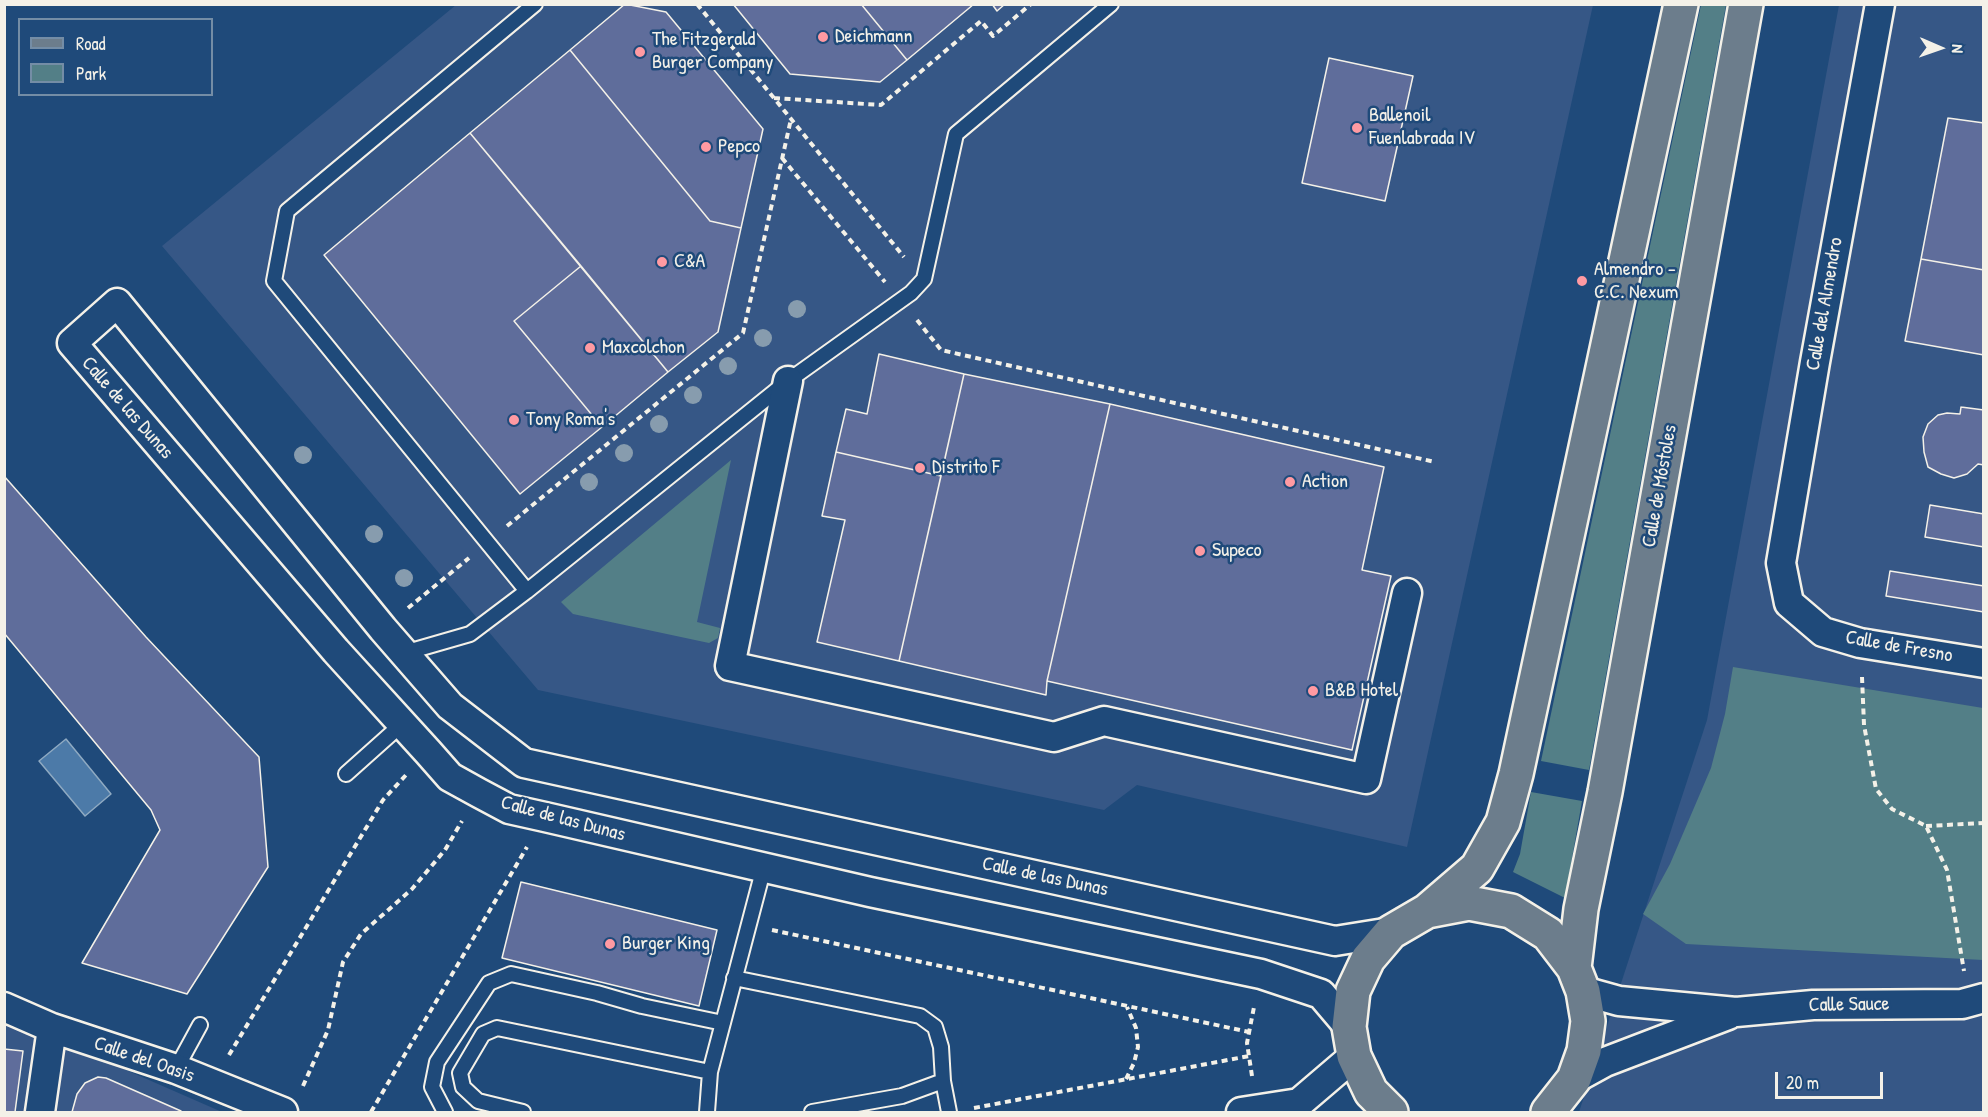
<!DOCTYPE html>
<meta charset="utf-8">
<style>
body{margin:0}
#map{position:relative;width:1988px;height:1117px;overflow:hidden;background:#1f4a7a;font-family:"Patrick Hand",sans-serif}
canvas{display:block}
.frame{position:absolute;inset:0;border:6px solid #f4f1e8;pointer-events:none}
.legend{position:absolute;left:18px;top:18px;width:195px;height:78px;box-sizing:border-box;background:#1f4a7a;border:2px solid #748da6;margin:0;padding:8px 10px;list-style:none;font-size:18px;color:#f4f1e8}
.legend li{display:flex;align-items:center;gap:12px;height:30px}
.legend b{width:30px;border:2px solid #748da6}
.north{position:absolute;left:1910px;top:18px;width:60px;height:60px;-webkit-text-stroke:4px #1f4a7a;paint-order:stroke;rotate:92deg;font-size:16px;font-weight:700;line-height:24px;text-align:center;color:#f4f1e8}
.north::after{content:'';display:block;margin:auto;width:21px;height:27px;background:#f4f1e8;clip-path:polygon(50% 0,100% 100%,50% 72%,0 100%)}
.scale{position:absolute;left:1775px;top:1072px;width:108px;height:27px;box-sizing:border-box;border:3px solid #f4f1e8;border-top:0;padding-left:8px;font-size:18px;line-height:21px;white-space:nowrap;color:#f4f1e8;-webkit-text-stroke:4px #1f4a7a;paint-order:stroke}
</style>
<div id="map">
<canvas width="1988" height="1117"></canvas>
<div class="frame"></div>
<ul class="legend">
<li><b style="height:8px;background:#6c7d8c"></b>Road</li>
<li><b style="height:16px;background:#537f87"></b>Park</li>
</ul>
<div class="north">N</div>
<div class="scale">20 m</div>
</div>
<script>
const ctx = document.querySelector('canvas').getContext('2d');
ctx.lineJoin = 'round';
function fillPath(path, color) { ctx.fillStyle = color; ctx.fill(path, 'evenodd'); }
const toPath = rows => new Path2D(rows.map(r => 'M' + r).join(''));
function strokePath(path, color, width, dash) { ctx.strokeStyle = color; ctx.lineWidth = width; ctx.lineCap = dash ? 'butt' : 'round'; ctx.setLineDash(dash || []); ctx.stroke(path); }
function label(font, color, halo, rows, align = 'center') {
  ctx.font = font + ' "Patrick Hand",sans-serif'; ctx.lineWidth = 5; ctx.setLineDash([]); ctx.textBaseline = 'middle'; ctx.strokeStyle = halo; ctx.fillStyle = color; for (const [text, x, y, turn = 0] of rows) {
    ctx.save(); ctx.translate(x, y); ctx.rotate((+turn || 0) * Math.PI / 180); ctx.textAlign = isNaN(turn) ? turn : align; if (halo) ctx.strokeText(text, 0, 0); ctx.fillText(text, 0, 0); ctx.restore();
  }
}
fillPath(toPath([
 [456,5,1593,5,1407,847,1137,785,1104,810,538,690,162,246],
 [1839,5,1983,5,1983,1112,1579,1112,1707,720],
 [5,1017,222,1112,5,1112]
]), '#365786');
fillPath(toPath([
 [1701,5,1726,5,1589,770,1541,761],
 [731,460,697,622,720,628,718,638,709,643,573,614,561,602],
 [1733,667,1983,708,1983,960,1686,944,1643,914,1670,864,1711,768,1725,714],
 [1531,792,1582,801,1565,898,1513,872,1520,854]
]), '#537f87');
const water = toPath([
 [66,739,111,794,85,816,39,761,66,739]
]);
fillPath(water, '#4c7aa8');
strokePath(water, '#8faac2', 1.5);
const building = toPath([
 [625,4,666,12,763,129,741,228,710,221,570,50,625,4],
 [733,4,861,4,907,60,880,82,790,74,733,4],
 [861,4,974,4,907,60,861,4],
 [992,4,1005,4,997,11,992,4],
 [570,50,710,221,741,228,718,332,668,372,470,133,570,50],
 [1329,58,1413,76,1385,201,1302,183,1329,58],
 [1948,118,1984,123,1984,270,1921,259,1948,118],
 [470,133,581,266,514,321,602,427,520,494,324,255,470,133],
 [1921,259,1984,270,1984,355,1905,341,1921,259],
 [581,266,668,372,602,427,514,321,581,266],
 [879,354,964,374,941,476,836,452,846,409,867,414,879,354],
 [964,374,1110,404,1047,681,1046,695,899,661,964,374],
 [1110,404,1384,467,1362,570,1391,576,1352,750,1047,681,1110,404],
 [1961,407,1984,410,1984,465,1978,464,1967,474,1954,478,1941,474,1928,467,1924,452,1923,437,1928,424,1938,415,1947,413,1960,414,1961,407],
 [836,452,941,476,899,661,817,642,845,520,822,516,836,452],
 [4,476,146,637,259,757,268,867,187,994,82,963,160,830,151,810,4,633,4,476],
 [1930,505,1984,514,1984,547,1925,537,1930,505],
 [1890,571,1984,586,1984,612,1886,596,1890,571],
 [521,882,717,930,699,1006,502,958,521,882],
 [4,1049,23,1051,15,1112,4,1112,4,1049],
 [98,1077,106,1078,181,1111,180,1112,72,1112,77,1094,85,1083,98,1077]
]);
fillPath(building, '#5f6d9b');
strokePath(building, '#f4f1e8', 1.5);
const lane = toPath([
 [527,591,274,281,287,211,535,4],
 [404,653,470,634,527,591,788,381,911,293,924,279,956,134,1111,4],
 [346,774,402,724],
 [734,978,920,1016,935,1027,941,1047,943,1081,949,1112],
 [176,1069,200,1025],
 [445,1112,432,1087,437,1062,489,983,511,974,597,993,642,1006,723,1023],
 [523,1112,478,1101,463,1087,460,1073,483,1034,497,1028,710,1072],
 [707,1112,710,1072,764,867],
 [812,1112,902,1096,943,1081]
]);
const street = toPath([
 [1880,4,1815,362,1781,563,1789,603,1823,632,1860,643,1984,663],
 [788,381,730,666,1054,737,1104,721,1366,779,1407,593],
 [1583,991,1619,1001,1736,1012,1813,1005,1962,1004,1984,998],
 [4,1007,52,1028,176,1069,283,1112],
 [1349,1027,1321,994,1261,974,870,892,545,817,509,809,479,793,450,777,428,752,336,651,72,343,117,303,383,629,450,706,524,763,1335,941,1391,932],
 [1574,1079,1605,1062,1728,1015],
 [40,1112,52,1028],
 [1241,1112,1299,1103,1354,1056]
]);
const primary = toPath([
 [1427,911,1477,868,1503,822,1516,774,1681,4],
 [1574,968,1581,909,1605,792,1746,4],
 [1391,1112,1371,1092,1354,1056,1349,1027,1353,991,1368,959,1391,932,1427,911,1469,903,1511,911,1548,934,1574,968,1583,991,1588,1021,1584,1051,1574,1079,1548,1112]
]);
strokePath(lane, '#f4f1e8', 18);
strokePath(street, '#f4f1e8', 33);
strokePath(primary, '#f4f1e8', 38);
strokePath(toPath([
 [697,4,904,257],
 [774,98,881,105,981,21,993,36,1031,4],
 [782,158,885,282],
 [917,320,941,350,1435,462],
 [507,526,743,333,791,119],
 [408,608,469,558],
 [1862,677,1864,725,1876,789,1892,809,1926,826,1947,870,1964,971],
 [1926,826,1984,823],
 [772,930,1249,1032],
 [229,1055,383,800,406,775],
 [1252,1076,1247,1043,1254,1007],
 [1126,1079,1134,1063,1138,1047,1136,1028,1127,1007],
 [303,1086,328,1030,343,962,361,934,412,889,445,850,462,821],
 [974,1108,1249,1056],
 [371,1112,527,847]
]), '#f4f1e8', 4, [6, 4.5]);
strokePath(lane, '#1f4a7a', 14);
strokePath(street, '#1f4a7a', 28);
strokePath(primary, '#6c7d8c', 33);
ctx.fillStyle = '#879cae';
for (const [x, y] of [
 [797,309],
 [763,338],
 [728,366],
 [693,395],
 [659,424],
 [624,453],
 [303,455],
 [589,482],
 [374,534],
 [404,578]
]) { ctx.beginPath(); ctx.arc(x, y, 9, 0, 2 * Math.PI); ctx.fill(); }
for (const [x, y, r, color] of [
 [823,37,6,"#ff9aa2"],
 [640,52,6,"#ff9aa2"],
 [1357,128,6,"#ff9aa2"],
 [706,147,6,"#ff9aa2"],
 [662,262,6,"#ff9aa2"],
 [1582,281,6,"#ff9aa2"],
 [590,348,6,"#ff9aa2"],
 [514,420,6,"#ff9aa2"],
 [920,468,6,"#ff9aa2"],
 [1290,482,6,"#ff9aa2"],
 [1200,551,6,"#ff9aa2"],
 [1313,691,6,"#ff9aa2"],
 [610,944,6,"#ff9aa2"]
]) { const dot = new Path2D(); dot.arc(x, y, r, 0, 2 * Math.PI); ctx.fillStyle = color; ctx.fill(dot); strokePath(dot, '#1f4a7a', 2); }
label('20px', '#f4f1e8', '#1f4a7a', [
 ["Deichmann",835,37],
 ["The Fitzgerald",652,40],
 ["Burger Company",652,63],
 ["Ballenoil",1369,116],
 ["Fuenlabrada IV",1369,139],
 ["Pepco",718,147],
 ["C&A",674,262],
 ["Almendro -",1594,270],
 ["C.C. Nexum",1594,293],
 ["Maxcolchon",602,348],
 ["Tony Roma's",526,420],
 ["Distrito F",932,468],
 ["Action",1302,482],
 ["Supeco",1212,551],
 ["B&B Hotel",1325,691],
 ["Burger King",622,944]
], 'left');
label('20px', '#f4f1e8', '#1f4a7a', [
 ["Calle del Almendro",1825,304,-80],
 ["Calle de las Dunas",127,408,49],
 ["Calle de Móstoles",1660,486,-80],
 ["Calle de Fresno",1899,647,10],
 ["Calle de las Dunas",563,819,15],
 ["Calle de las Dunas",1045,877,12],
 ["Calle Sauce",1849,1005,-1],
 ["Calle del Oasis",144,1060,19]
]);
</script>
